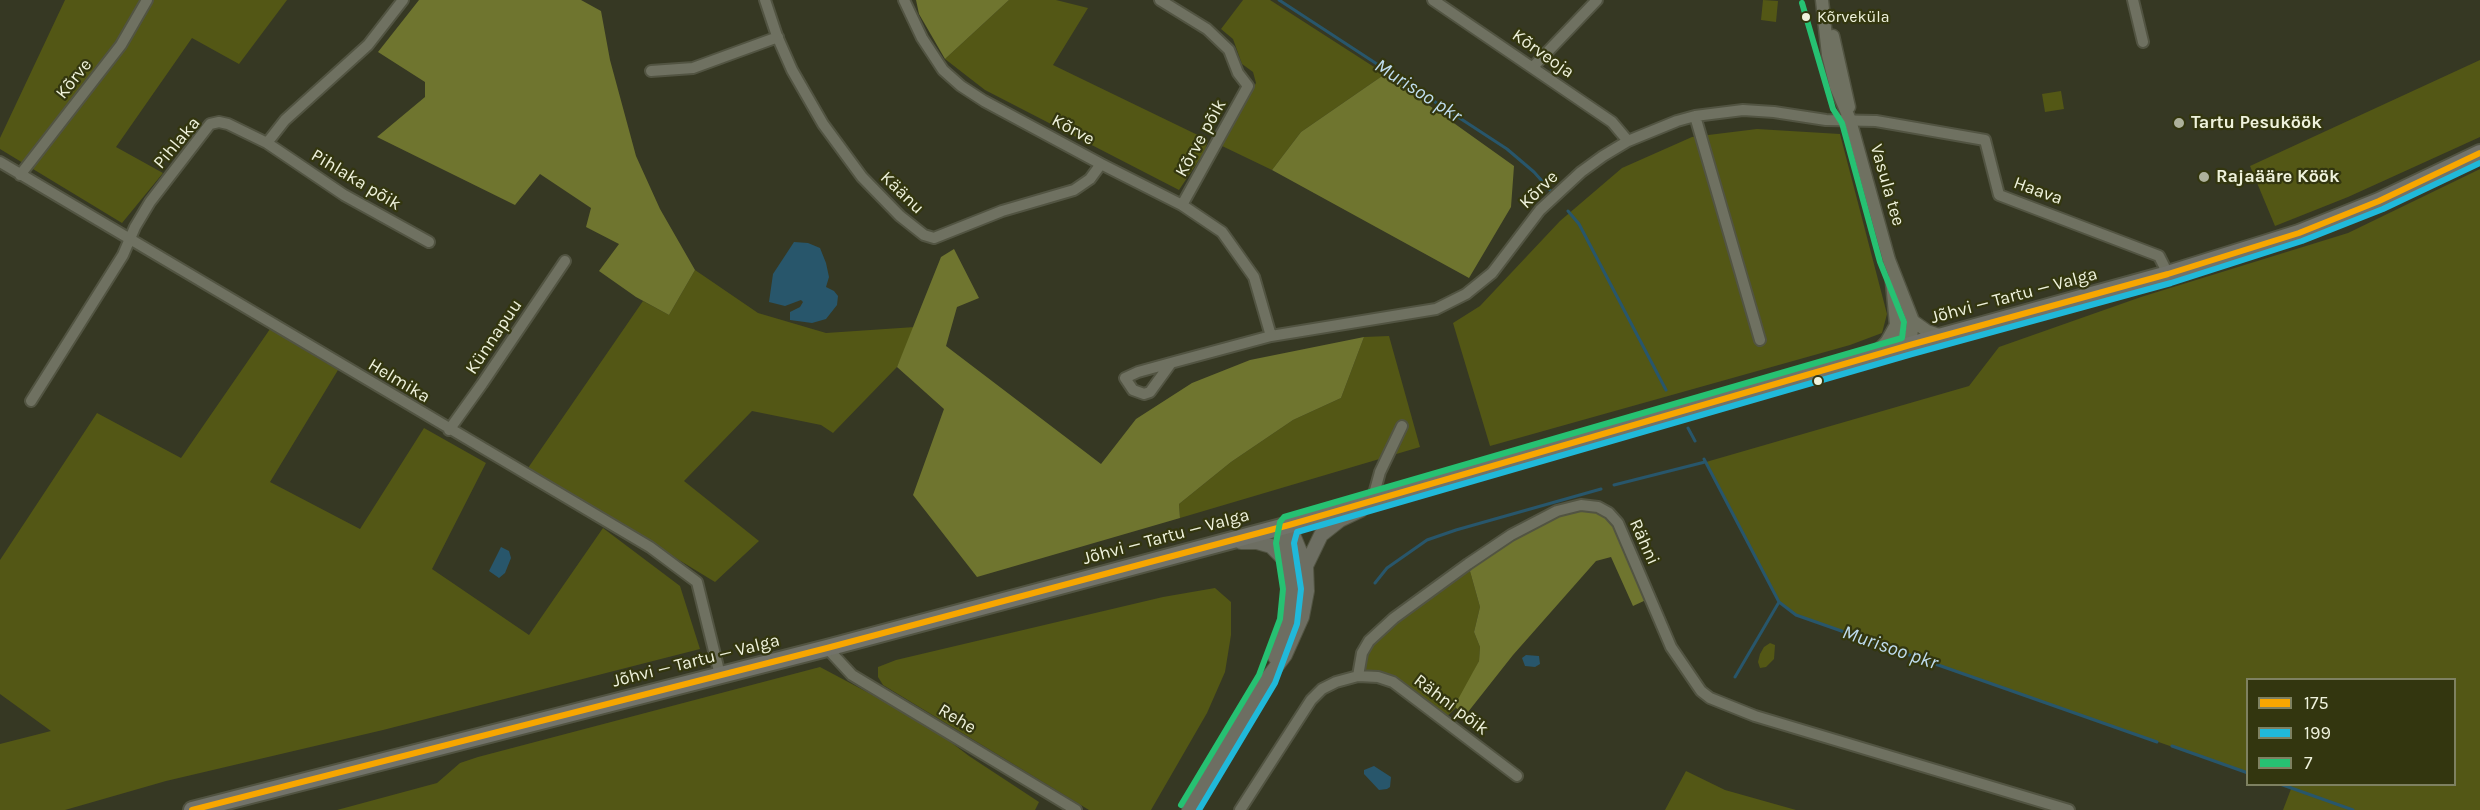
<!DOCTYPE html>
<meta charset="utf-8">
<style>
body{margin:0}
#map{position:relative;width:2480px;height:810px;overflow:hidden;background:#363823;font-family:Karla,sans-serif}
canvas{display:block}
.legend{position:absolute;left:2246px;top:678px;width:210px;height:108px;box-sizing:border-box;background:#33360f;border:2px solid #7e8161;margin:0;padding:8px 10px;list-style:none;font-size:18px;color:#eff2dc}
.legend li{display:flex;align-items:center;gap:12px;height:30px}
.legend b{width:30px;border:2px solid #7e8161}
</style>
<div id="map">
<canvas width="2480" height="810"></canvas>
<ul class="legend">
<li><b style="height:8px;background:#f7a600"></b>175</li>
<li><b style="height:8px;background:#20b9da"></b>199</li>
<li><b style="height:8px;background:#26c172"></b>7</li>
</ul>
</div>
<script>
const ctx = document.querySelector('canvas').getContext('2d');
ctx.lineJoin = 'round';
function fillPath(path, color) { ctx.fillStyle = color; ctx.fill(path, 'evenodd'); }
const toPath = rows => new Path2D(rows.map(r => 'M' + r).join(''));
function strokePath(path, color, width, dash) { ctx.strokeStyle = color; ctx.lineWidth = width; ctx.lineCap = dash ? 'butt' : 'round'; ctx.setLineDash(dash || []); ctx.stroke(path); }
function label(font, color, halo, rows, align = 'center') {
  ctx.font = font + ' Karla,sans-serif'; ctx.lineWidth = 4.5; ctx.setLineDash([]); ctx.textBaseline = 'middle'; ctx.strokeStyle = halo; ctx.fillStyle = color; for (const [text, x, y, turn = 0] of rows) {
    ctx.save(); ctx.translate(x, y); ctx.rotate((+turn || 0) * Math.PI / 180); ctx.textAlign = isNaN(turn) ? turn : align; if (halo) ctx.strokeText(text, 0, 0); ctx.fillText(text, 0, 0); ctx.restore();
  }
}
fillPath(toPath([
 [65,0,287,0,239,64,192,38,116,147,163,173,122,223,0,149,0,138],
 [1009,0,1056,0,1088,8,1053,65,1208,140,1205,151,1179,190,985,90,945,59],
 [1243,0,1270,0,1385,74,1301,132,1272,170,1220,145,1256,83,1253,72,1242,64,1233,39,1221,29],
 [1763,0,1778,1,1776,22,1761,20],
 [2480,60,2480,137,2348,197,2275,226,2250,166],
 [2061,91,2064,109,2045,112,2042,94],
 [1757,129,1840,134,1887,314,1882,333,1850,345,1490,446,1453,323,1480,306,1560,221,1622,168,1692,137],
 [2480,169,2480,810,2283,810,2291,789,2280,785,2454,784,2454,680,2248,680,2247,773,1796,615,1779,602,1706,462,1969,386,1999,347,2141,297,2348,233],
 [695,270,758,313,826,333,915,327,897,367,833,433,821,425,752,411,684,481,759,541,715,582,528,468,643,301,669,315],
 [270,329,338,370,270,482,360,529,424,428,486,463,432,569,529,635,603,528,680,586,700,649,383,730,166,781,65,810,0,810,0,744,51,731,0,694,0,560,97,413,181,458],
 [1389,336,1420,447,1180,518,1179,504,1231,462,1293,420,1341,398,1364,337],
 [1468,564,1480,607,1474,632,1480,647,1479,661,1456,708,1443,720,1393,682,1358,676,1369,641],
 [1215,588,1231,602,1231,635,1225,672,1207,713,1151,810,1089,810,883,685,878,677,878,667,896,660,1163,597],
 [1770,643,1775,645,1774,659,1766,667,1760,668,1758,662,1760,654,1764,647],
 [820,667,927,724,969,756,1039,802,1035,810,337,810,437,783,460,763,478,757],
 [1686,771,1725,790,1796,810,1665,810]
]), '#535715');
fillPath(toPath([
 [419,0,581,0,601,11,610,60,636,156,660,209,695,270,669,315,636,297,599,271,619,244,586,227,591,208,540,174,515,205,377,137,425,97,425,82,378,52],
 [916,0,1009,0,945,59,919,14],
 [1385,74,1514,166,1511,207,1469,278,1272,170,1301,132],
 [954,249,979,298,957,307,946,346,1101,464,1136,419,1192,383,1250,360,1364,337,1341,398,1293,420,1231,462,1179,504,1180,518,977,577,913,495,944,409,897,367,941,257],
 [1581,505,1605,515,1613,527,1646,600,1633,606,1611,557,1596,561,1513,655,1468,712,1463,713,1456,708,1456,703,1479,661,1480,647,1474,632,1480,607,1468,564,1511,535]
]), '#6f752f');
fillPath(toPath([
 [794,242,808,243,820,248,826,263,829,277,826,287,834,291,838,296,837,305,826,319,812,323,790,320,790,312,800,307,803,302,801,300,785,306,769,302,773,274],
 [501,547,509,551,511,558,505,573,499,578,489,571],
 [1526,655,1539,656,1540,664,1535,667,1525,666,1522,658],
 [1374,766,1391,777,1390,787,1387,789,1379,790,1364,774,1364,770]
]), '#28566b');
strokePath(toPath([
 [1279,0,1507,149,1534,172,1550,190],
 [1568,211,1579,224,1666,390],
 [1688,428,1695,441],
 [1704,459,1779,602,1796,615,2157,742],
 [1614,485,1705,462],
 [1375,583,1387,568,1427,540,1456,530,1601,489],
 [1735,677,1779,602],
 [2172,746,2248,773],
 [2280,784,2353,810]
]), '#28566b', 3);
const minor = toPath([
 [765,0,777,36,792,70,823,124,862,177,900,216,924,235,934,238,1002,211,1074,190,1090,179,1101,164],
 [904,0,922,38,943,70,961,86,984,101,1101,164,1182,205,1222,232,1254,277,1271,336,1436,309,1466,294,1492,273,1540,210,1581,172,1603,156,1628,141,1677,121,1695,116,1743,110,1774,112,1826,120,1876,121,1985,140,1999,195,2159,256,2168,274],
 [1160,0,1207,29,1229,50,1238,73,1248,86,1182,205],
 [1433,0,1612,122,1628,141],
 [2133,0,2143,42],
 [1533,67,1597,0],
 [651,71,693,68,778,37],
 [1695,116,1760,340],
 [267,143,285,120,368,45,403,0],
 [0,162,650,547,697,582,720,675],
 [20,175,121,45,147,0],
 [1171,363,1150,392,1144,394,1133,390,1125,378,1138,372,1178,361,1271,336],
 [31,401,123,255,135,227,150,202,210,124,219,122,228,124,267,143,344,195,429,242],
 [449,430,482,384,565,261],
 [1372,501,1380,472,1402,426],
 [827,648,852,675,1076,810],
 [1358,676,1362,653,1369,641,1394,618,1468,564,1511,535,1557,511,1581,505,1598,507,1609,513,1618,523,1671,647,1701,691,1710,698,1755,716,2069,810],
 [1240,810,1311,700,1322,689,1336,682,1358,676,1378,677,1393,682,1517,776]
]);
const tertiary = toPath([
 [1822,0,1828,55,1836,87,1850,120,1889,260,1913,321,1910,345],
 [1833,36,1849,107],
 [1892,282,1896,325,1900,335,1910,345],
 [1913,321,1927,331,1942,336],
 [1874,355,1887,341,1896,325]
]);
const secondary = toPath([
 [1241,542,1257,542,1271,546,1288,563],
 [1306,566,1321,535,1340,520,1361,510],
 [1275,657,1289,621,1292,589,1285,543,1289,525],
 [1189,810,1267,679,1285,655,1302,617,1307,591,1306,566,1289,525]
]);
const trunk = toPath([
 [192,810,827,648,1289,525,1910,345,2168,274,2299,233,2379,201,2480,153]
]);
strokePath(minor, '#525442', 14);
strokePath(tertiary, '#525442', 15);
strokePath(secondary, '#525442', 16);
strokePath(trunk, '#525442', 20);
strokePath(minor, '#6f7161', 10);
strokePath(tertiary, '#6f7161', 12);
strokePath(secondary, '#6d6e62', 14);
strokePath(trunk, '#72736a', 16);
strokePath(toPath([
 [192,810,827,648,1289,525,1910,345,2168,274,2299,233,2379,201,2480,153]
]), '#f7a600', 6);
strokePath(toPath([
 [1199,810,1275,683,1297,624,1301,589,1294,543,1297,532,1912,354,2171,283,2302,241,2383,209,2480,163]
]), '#20b9da', 6);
strokePath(toPath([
 [1181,805,1259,675,1280,619,1283,589,1276,543,1280,522,1284,517,1902,338,1904,322,1880,262,1842,123,1833,109,1802,3]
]), '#26c172', 6);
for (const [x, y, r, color] of [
 [1806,17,5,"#eff2dc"],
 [2179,123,6,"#aeb19b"],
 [2204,177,6,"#aeb19b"],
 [1818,381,5,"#eff2dc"]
]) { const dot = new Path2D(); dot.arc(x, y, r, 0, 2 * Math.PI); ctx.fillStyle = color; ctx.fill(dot); strokePath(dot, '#33360f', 2); }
label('16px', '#eff2dc', '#33360f', [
 ["Kõrveküla",1817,17]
], 'left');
label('18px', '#eff2dc', '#33360f', [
 ["Kõrveoja",1543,54,35],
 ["Kõrve",74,79,-51],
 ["Kõrve",1073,130,28],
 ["Kõrve põik",1201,138,-61],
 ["Pihlaka",177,143,-50],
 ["Pihlaka põik",356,180,31],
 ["Vasula tee",1887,185,74],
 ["Kõrve",1539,190,-44],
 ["Haava",2038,191,20],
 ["Käänu",902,193,44],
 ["Jõhvi — Tartu — Valga",2014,296,-15],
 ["Künnapuu",494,337,-56],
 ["Helmika",399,381,31],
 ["Jõhvi — Tartu — Valga",1166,537,-15],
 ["Rähni",1644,542,66],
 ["Jõhvi — Tartu — Valga",696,661,-14],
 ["Rähni põik",1451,705,37],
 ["Rehe",957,719,31]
]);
label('bold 18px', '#eff2dc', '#33360f', [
 ["Tartu Pesuköök",2191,123],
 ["Rajaääre Köök",2216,177]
], 'left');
label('italic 20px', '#bfdcee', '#33360f', [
 ["Murisoo pkr",1418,91,33],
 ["Murisoo pkr",1890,648,19]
]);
</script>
